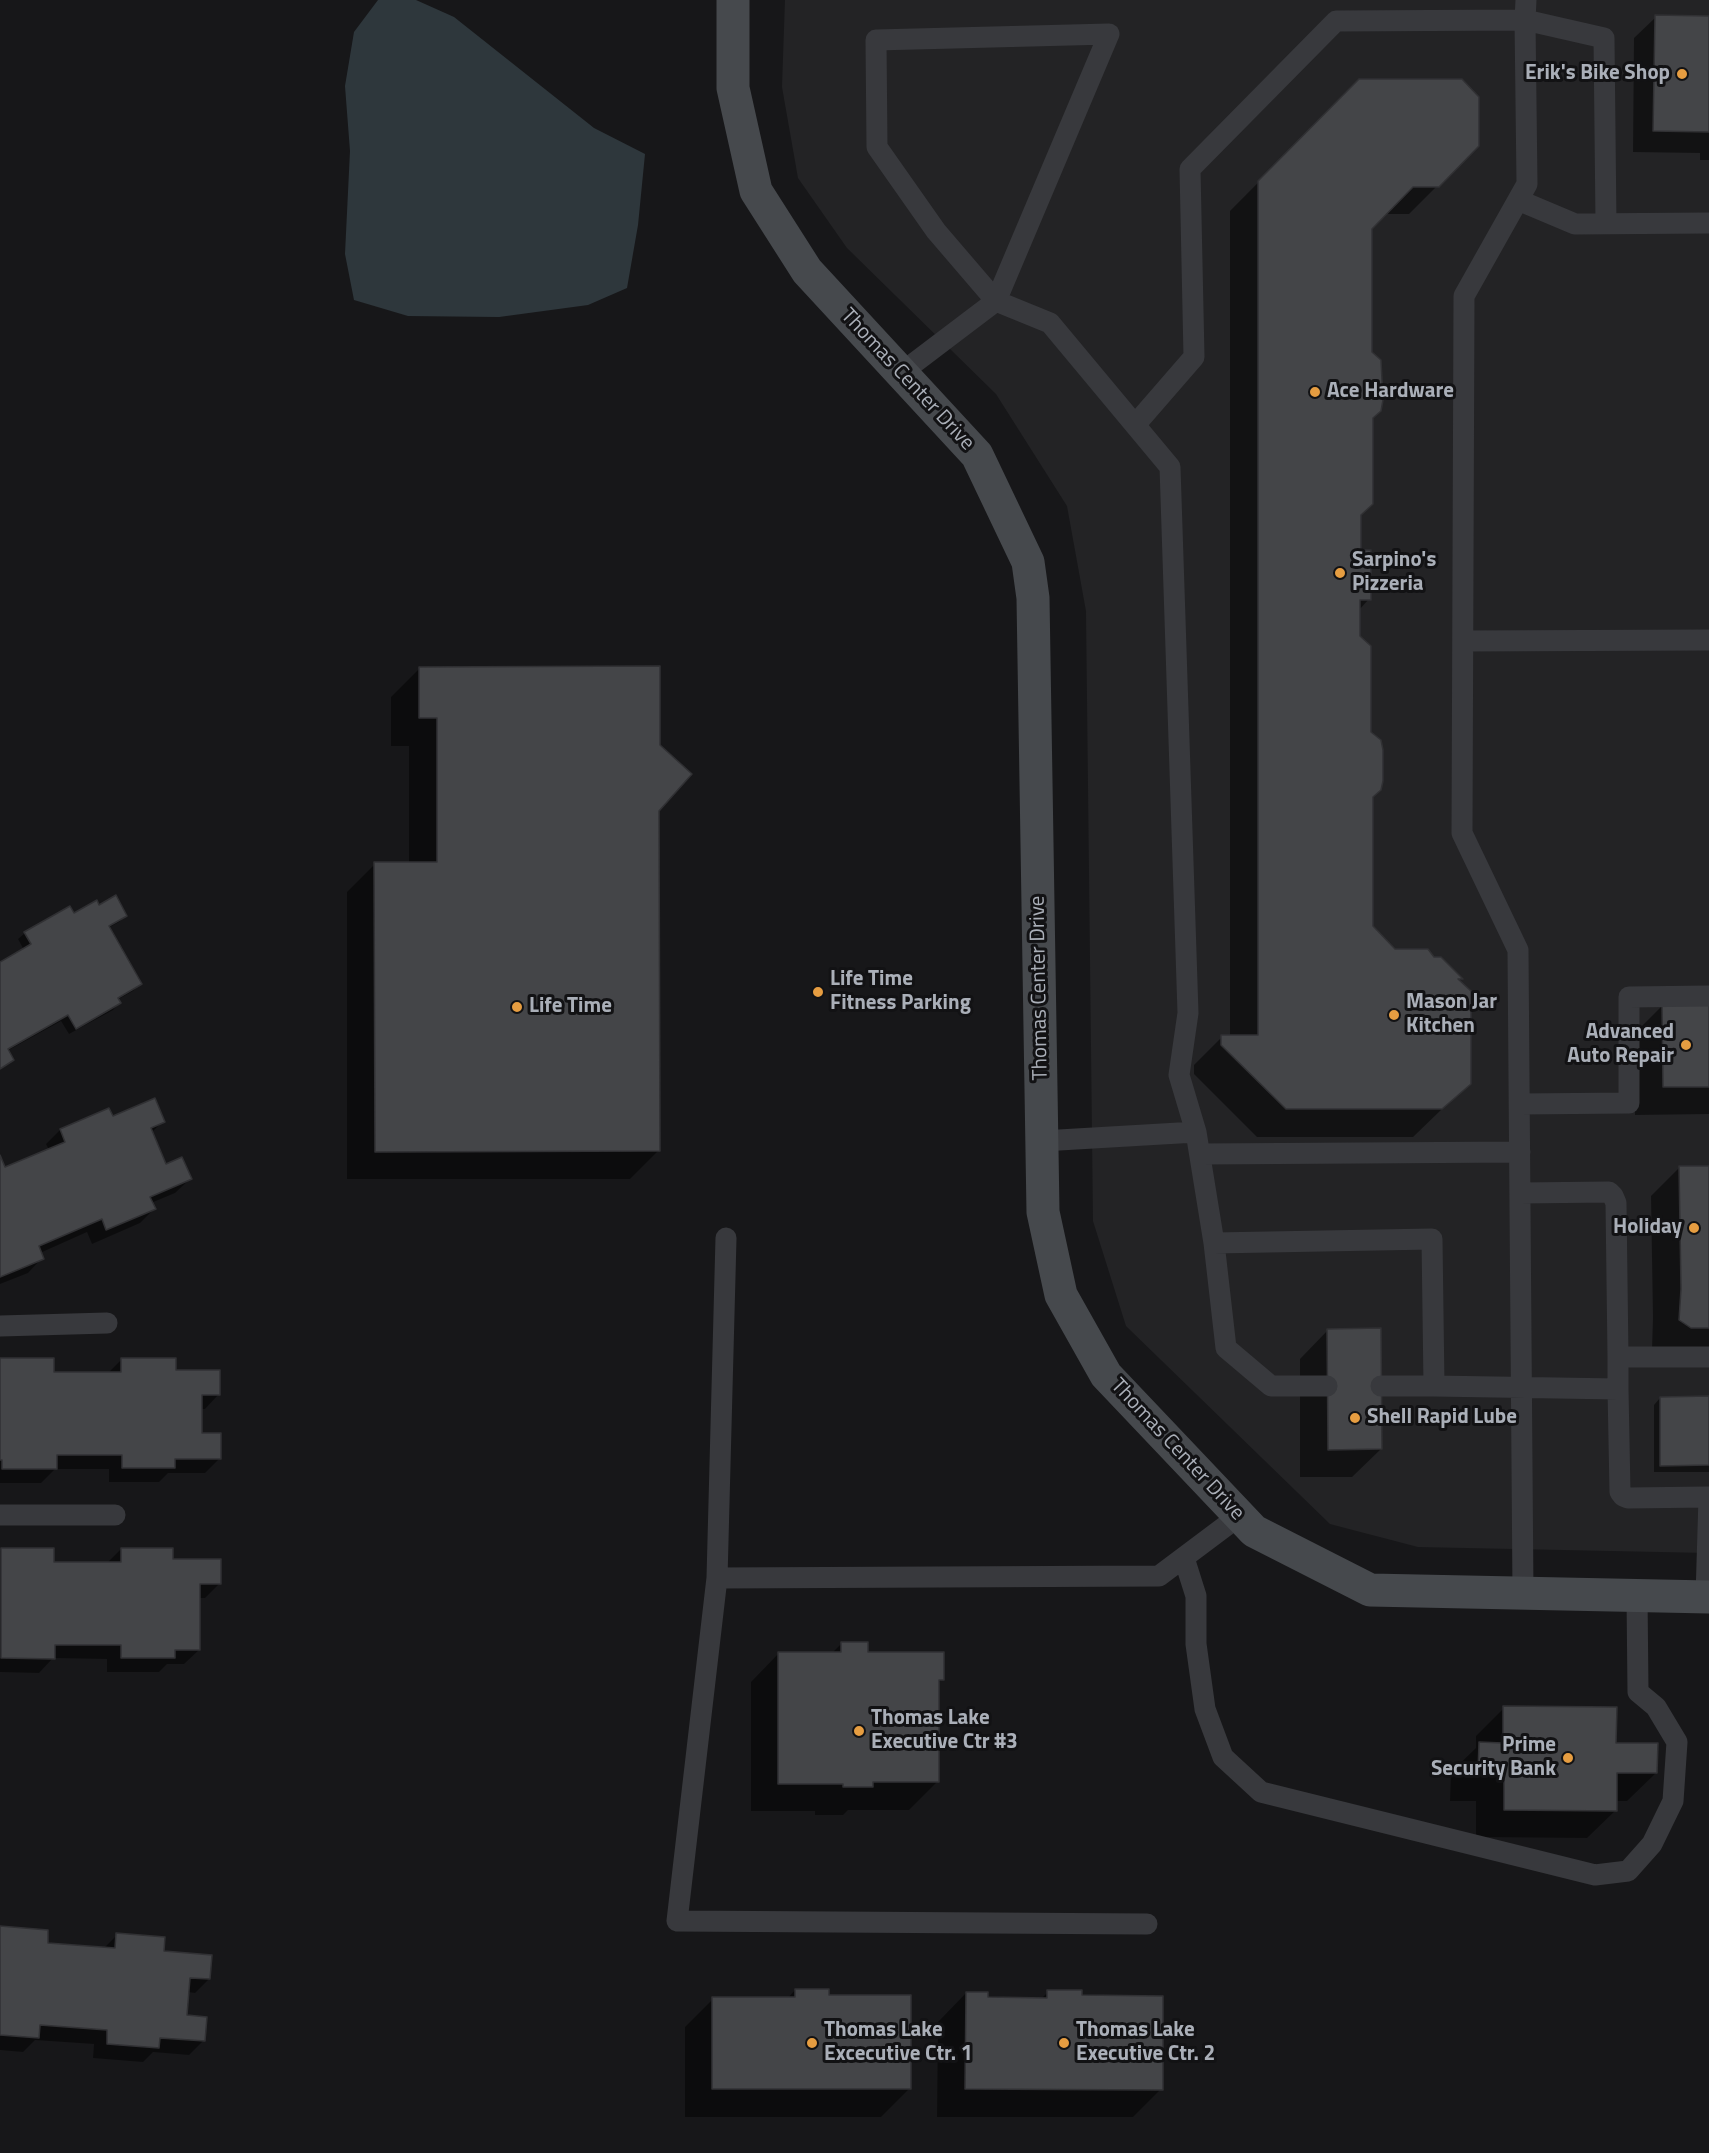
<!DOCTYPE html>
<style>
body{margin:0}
canvas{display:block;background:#171719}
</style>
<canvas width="1709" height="2153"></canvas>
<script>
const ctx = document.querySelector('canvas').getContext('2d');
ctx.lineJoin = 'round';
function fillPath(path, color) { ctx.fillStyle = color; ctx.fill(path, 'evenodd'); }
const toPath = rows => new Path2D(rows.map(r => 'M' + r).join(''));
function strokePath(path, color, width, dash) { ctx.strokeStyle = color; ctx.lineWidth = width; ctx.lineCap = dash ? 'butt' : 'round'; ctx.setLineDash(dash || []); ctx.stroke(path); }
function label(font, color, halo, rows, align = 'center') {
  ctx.font = font + ' "Titillium Web",sans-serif'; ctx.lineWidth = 6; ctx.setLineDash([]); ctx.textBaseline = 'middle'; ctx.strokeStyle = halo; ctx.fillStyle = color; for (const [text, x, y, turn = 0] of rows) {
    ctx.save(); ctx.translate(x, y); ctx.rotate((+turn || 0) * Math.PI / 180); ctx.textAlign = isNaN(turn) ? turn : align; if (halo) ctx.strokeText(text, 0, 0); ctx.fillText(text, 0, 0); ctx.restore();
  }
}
fillPath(toPath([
 [785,0,1709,0,1709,1553,1418,1547,1330,1524,1126,1326,1093,1221,1086,611,1067,506,996,394,847,248,798,178,782,87]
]), '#232325');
fillPath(toPath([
 [378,0,416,0,454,17,594,128,645,154,638,225,627,288,588,305,499,317,408,316,354,300,345,254,350,151,345,86,354,32]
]), '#2e373c');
fillPath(toPath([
 [1656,17,1709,17,1709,160,1700,160,1700,153,1633,152,1634,38],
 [1359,81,1478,145,1409,214,1384,214,1371,228,1371,353,1380,361,1382,400,1371,419,1360,515,1360,551,1369,599,1359,610,1359,637,1372,797,1372,926,1394,950,1440,958,1461,979,1459,982,1469,1083,1413,1137,1257,1137,1194,1074,1194,1065,1222,1037,1230,1037,1230,211],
 [420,668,659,746,658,1151,630,1179,347,1179,347,892,375,864,409,864,409,746,391,746,391,697],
 [99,907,126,916,119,922,108,928,140,984,133,991,117,1000,119,1003,113,1010,69,1034,61,1021,7,1051,13,1060,0,1070,0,964,24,950,18,939,25,933],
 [1663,1005,1709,1005,1709,1114,1635,1115,1635,1033],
 [112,1118,163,1121,151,1133,165,1166,190,1179,175,1193,151,1203,154,1209,140,1223,92,1244,87,1232,40,1253,42,1258,28,1273,0,1284,0,1159,4,1169,49,1150,46,1144,60,1130],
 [1679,1168,1709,1185,1709,1356,1652,1349,1653,1318,1651,1196],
 [1328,1330,1381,1449,1352,1477,1300,1477,1300,1359],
 [0,1360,52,1373,108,1373,121,1360,174,1371,219,1394,205,1409,200,1409,200,1435,220,1458,205,1473,168,1473,159,1482,109,1482,109,1469,55,1469,41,1483,0,1483],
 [1660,1398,1709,1398,1709,1472,1654,1472,1654,1405],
 [2,1549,52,1563,107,1563,121,1549,172,1560,220,1583,205,1598,199,1598,199,1650,184,1664,167,1664,159,1672,107,1672,107,1659,53,1658,39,1673,0,1672,0,1551],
 [841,1644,942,1679,938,1684,938,1781,909,1810,848,1810,843,1815,815,1815,815,1811,751,1811,751,1682,779,1653,832,1653],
 [1504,1708,1615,1745,1656,1773,1627,1801,1616,1801,1616,1810,1587,1838,1476,1837,1476,1801,1450,1801,1451,1772,1476,1748,1476,1736],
 [0,1928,46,1944,103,1949,117,1935,162,1952,209,1979,195,1993,188,1992,186,2017,203,2041,189,2055,153,2052,143,2062,93,2058,94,2044,35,2040,23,2052,0,2050],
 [795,1990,828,1996,909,2089,881,2117,685,2117,685,2027,713,1999,787,1999],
 [1048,1992,1080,1997,1161,2089,1133,2117,937,2117,938,2022,966,1993,987,1999,1041,1999]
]), '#0007');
const building = toPath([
 [1655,15,1709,16,1709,132,1653,131,1655,15],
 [1359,79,1462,79,1479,97,1479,146,1439,187,1413,187,1372,229,1372,352,1381,360,1383,400,1381,411,1373,418,1373,504,1361,515,1361,550,1371,550,1371,600,1360,600,1360,636,1371,646,1371,732,1381,740,1383,750,1383,781,1381,790,1373,797,1373,926,1395,949,1428,949,1434,957,1441,957,1463,979,1458,979,1471,991,1471,1084,1442,1109,1286,1109,1221,1045,1221,1035,1258,1035,1258,181,1359,79],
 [660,666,660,745,692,774,659,811,660,1151,375,1152,374,862,437,862,437,718,419,718,419,667,660,666],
 [116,895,127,916,109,926,142,984,118,998,121,1003,76,1029,68,1015,8,1049,14,1060,0,1069,0,962,31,944,24,932,70,906,74,913,97,900,99,905,116,895],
 [1709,1003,1709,1087,1663,1087,1662,1004,1709,1003],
 [155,1098,165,1122,151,1128,166,1164,182,1157,192,1179,150,1197,156,1209,106,1230,102,1219,39,1246,44,1259,0,1277,0,1155,5,1167,65,1142,60,1129,109,1108,113,1116,155,1098],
 [1679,1166,1709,1166,1709,1328,1691,1328,1679,1320,1681,1289,1679,1166],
 [1381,1328,1382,1449,1328,1450,1327,1329,1381,1328],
 [0,1358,54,1358,54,1372,121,1372,121,1358,176,1358,176,1370,220,1370,220,1395,202,1395,202,1433,221,1433,221,1459,175,1459,175,1468,122,1468,122,1455,57,1455,57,1469,2,1469,2,1460,0,1460,0,1358],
 [1709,1396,1709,1465,1660,1466,1660,1397,1709,1396],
 [1,1548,54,1548,54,1562,121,1562,121,1548,173,1548,173,1559,221,1559,221,1584,200,1584,200,1650,175,1650,175,1658,121,1658,121,1645,55,1645,55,1659,1,1658,1,1548],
 [841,1642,868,1642,868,1652,944,1652,944,1680,939,1680,939,1782,873,1782,873,1787,843,1787,843,1784,778,1784,778,1652,841,1652,841,1642],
 [1503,1706,1617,1707,1616,1743,1658,1743,1657,1773,1617,1773,1617,1811,1504,1810,1504,1773,1478,1773,1479,1742,1503,1743,1503,1706],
 [0,1926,48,1930,48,1943,115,1948,116,1933,165,1937,164,1951,212,1955,210,1979,190,1978,187,2015,207,2017,205,2041,160,2038,159,2048,107,2044,107,2030,40,2025,39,2038,0,2035,0,1926],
 [795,1989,829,1989,829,1995,911,1995,911,2089,712,2089,712,1997,795,1997,795,1989],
 [1047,1990,1082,1990,1082,1995,1163,1996,1163,2090,965,2089,966,1992,988,1992,988,1997,1047,1998,1047,1990]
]);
fillPath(building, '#444548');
strokePath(building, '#313134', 1.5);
strokePath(toPath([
 [1109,34,996,301,936,231,877,147,876,40,1109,34],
 [1518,200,1575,224,1709,223],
 [901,373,996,301,1050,323,1170,467,1188,1013,1179,1075,1196,1132,1042,1141],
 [1135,425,1194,357,1190,169,1336,21,1525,20,1526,0],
 [1463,641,1709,640],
 [1520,1104,1629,1103,1629,997,1709,996],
 [1196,1132,1214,1243,1432,1239,1434,1386,1618,1389,1618,1357],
 [1200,1154,1520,1152],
 [1520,1193,1609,1192,1613,1196,1616,1203,1618,1357,1709,1357],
 [726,1238,717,1578,677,1921,1147,1924],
 [1214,1243,1226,1348,1271,1386,1327,1386],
 [0,1326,107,1323],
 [1381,1386,1434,1386],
 [1618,1389,1620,1492,1623,1496,1628,1498,1708,1497],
 [0,1515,115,1515],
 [1184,1558,1196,1596,1196,1644,1205,1709,1223,1757,1261,1792,1595,1875,1628,1871,1652,1844,1673,1801,1677,1742,1656,1707,1638,1692,1637,1595],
 [717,1578,1159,1576,1239,1516],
 [1523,1593,1518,950,1462,833,1464,296,1527,184,1525,20,1604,38,1606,224],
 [1706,1597,1709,1497]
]), '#38393d', 21);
strokePath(toPath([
 [733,0,733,88,756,191,807,271,977,455,1028,562,1033,598,1043,1212,1061,1295,1106,1375,1254,1531,1370,1590,1709,1597]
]), '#46494d', 33);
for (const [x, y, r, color] of [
 [1682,74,6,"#e69d41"],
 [1315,392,6,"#e69d41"],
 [1340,573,6,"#e69d41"],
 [818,992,6,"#e69d41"],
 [517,1007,6,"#e69d41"],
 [1394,1015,6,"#e69d41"],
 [1686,1045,6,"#e69d41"],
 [1694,1228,6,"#e69d41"],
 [1355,1418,6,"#e69d41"],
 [859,1731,6,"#e69d41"],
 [1568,1758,6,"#e69d41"],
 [812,2043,6,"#e69d41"],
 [1064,2043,6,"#e69d41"]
]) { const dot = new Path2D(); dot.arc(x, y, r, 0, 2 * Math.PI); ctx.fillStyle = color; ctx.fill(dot); strokePath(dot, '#121214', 2); }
label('bold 21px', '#aaafb8', '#121214', [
 ["Erik's Bike Shop",1670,74,"right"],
 ["Ace Hardware",1327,392],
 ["Sarpino's",1352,561],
 ["Pizzeria",1352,585],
 ["Life Time",830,980],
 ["Fitness Parking",830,1004],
 ["Mason Jar",1406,1003],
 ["Kitchen",1406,1027],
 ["Life Time",529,1007],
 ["Advanced",1674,1033,"right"],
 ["Auto Repair",1674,1057,"right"],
 ["Holiday",1682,1228,"right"],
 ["Shell Rapid Lube",1367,1418],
 ["Thomas Lake",871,1719],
 ["Executive Ctr #3",871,1743],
 ["Prime",1556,1746,"right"],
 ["Security Bank",1556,1770,"right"],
 ["Thomas Lake",824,2031],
 ["Excecutive Ctr. 1",824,2055],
 ["Thomas Lake",1076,2031],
 ["Executive Ctr. 2",1076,2055]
], 'left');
label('21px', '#aaafb8', '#121214', [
 ["Thomas Center Drive",907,380,47],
 ["Thomas Center Drive",1040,988,-91],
 ["Thomas Center Drive",1177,1450,47]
]);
</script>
